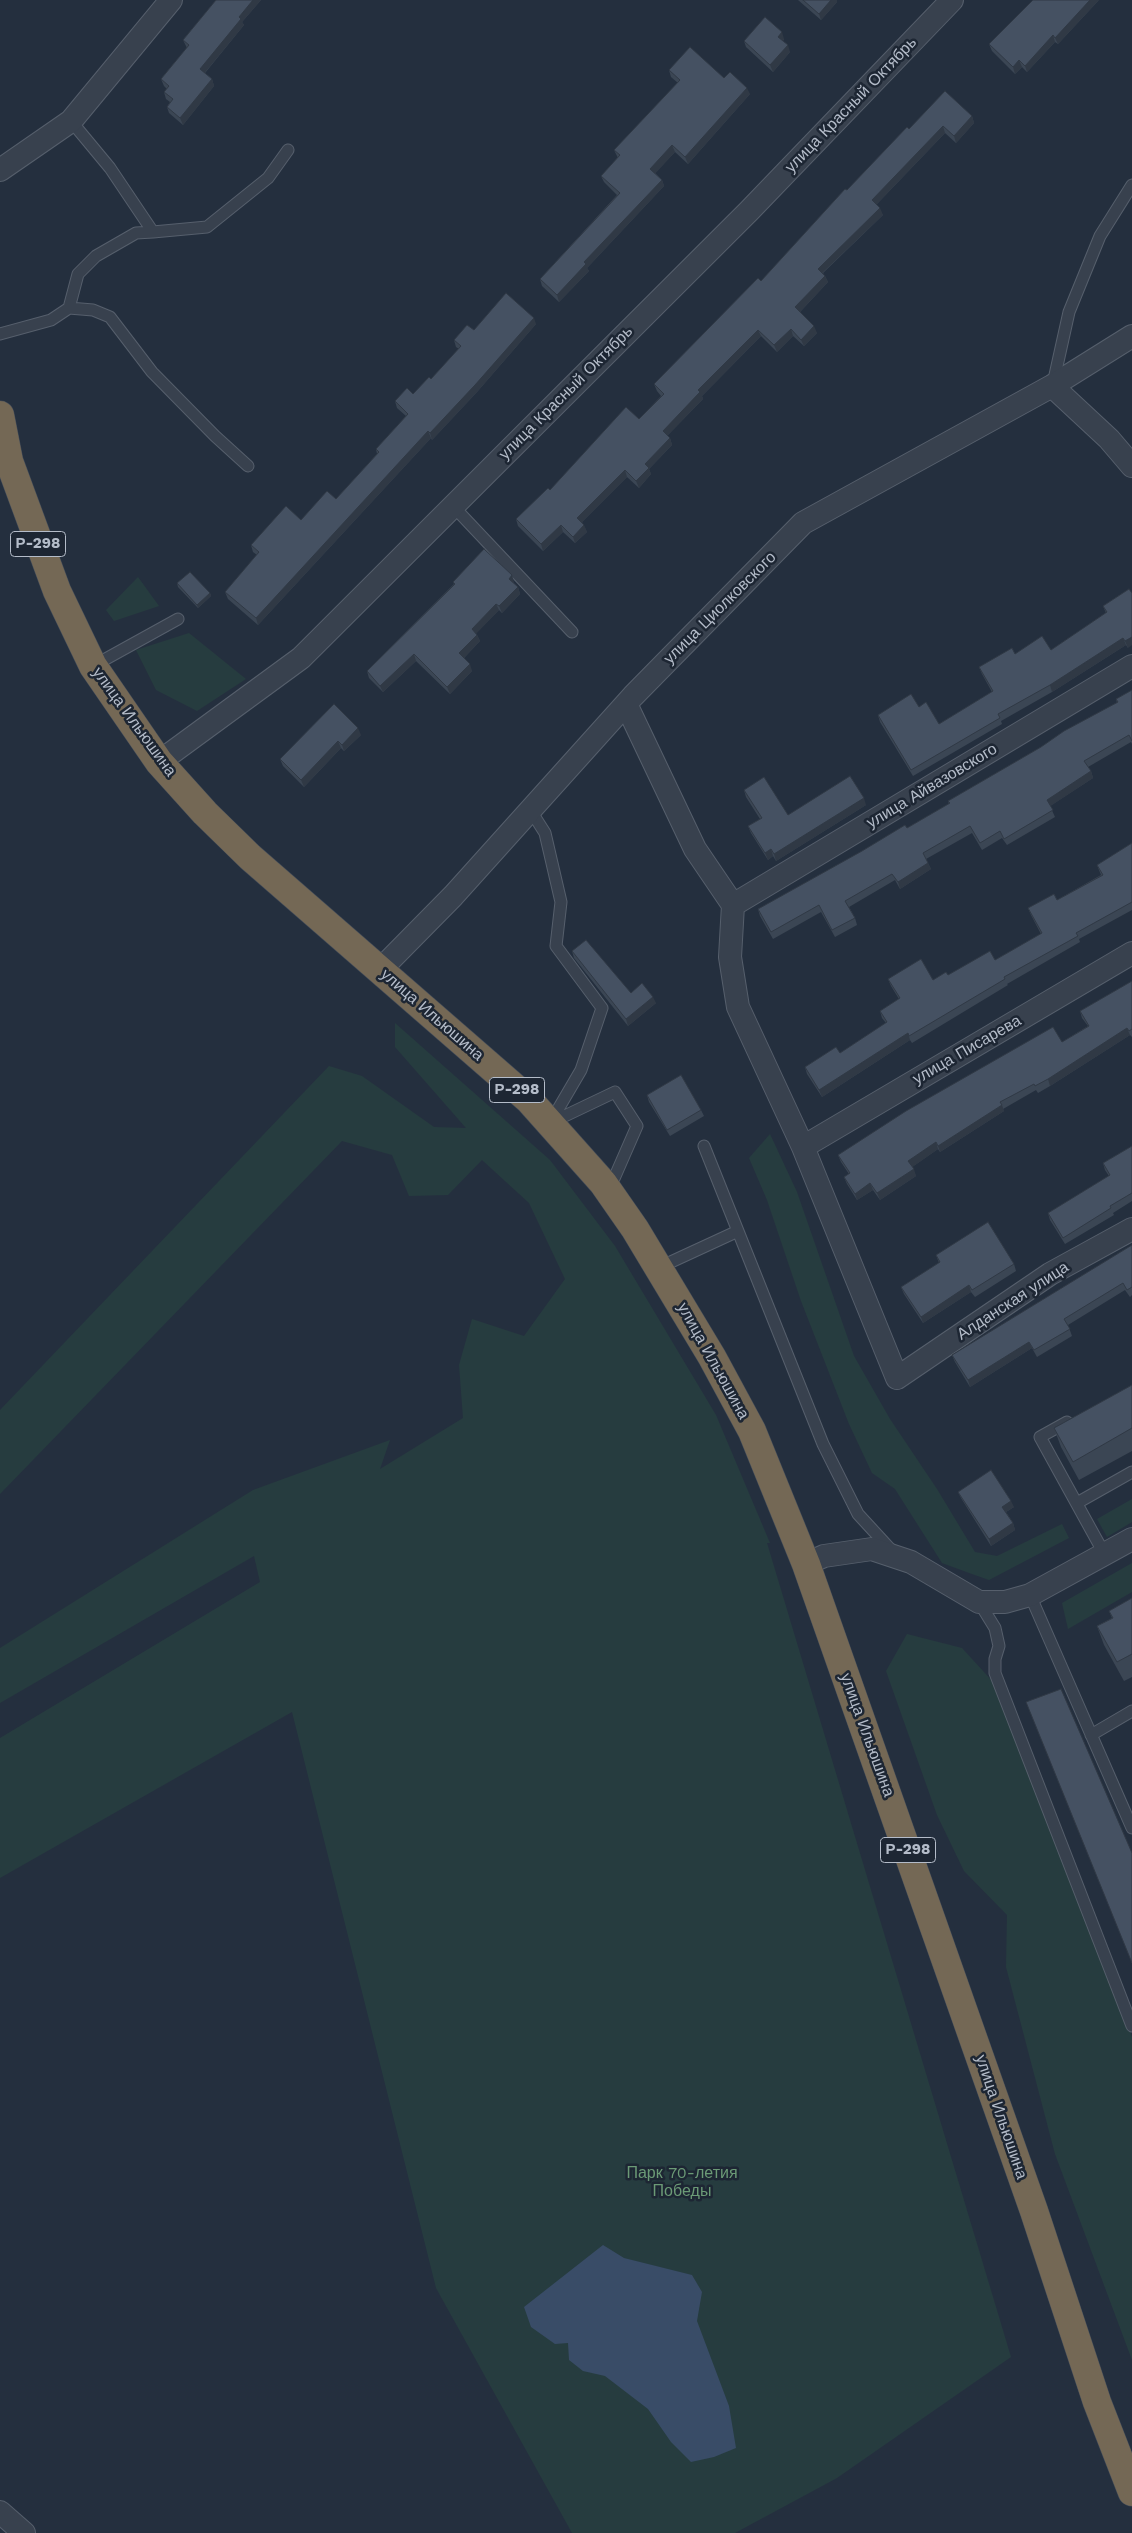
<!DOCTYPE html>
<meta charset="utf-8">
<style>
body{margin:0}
canvas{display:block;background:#242f3e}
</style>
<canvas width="1132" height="2533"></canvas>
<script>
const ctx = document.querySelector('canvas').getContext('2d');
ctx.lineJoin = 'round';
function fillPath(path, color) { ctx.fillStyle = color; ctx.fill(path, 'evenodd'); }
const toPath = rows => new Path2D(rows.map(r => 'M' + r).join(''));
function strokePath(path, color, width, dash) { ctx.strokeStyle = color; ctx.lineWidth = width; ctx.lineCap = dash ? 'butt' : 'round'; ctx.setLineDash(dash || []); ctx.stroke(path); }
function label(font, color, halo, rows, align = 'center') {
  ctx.font = font + ' "Work Sans",sans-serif'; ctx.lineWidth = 5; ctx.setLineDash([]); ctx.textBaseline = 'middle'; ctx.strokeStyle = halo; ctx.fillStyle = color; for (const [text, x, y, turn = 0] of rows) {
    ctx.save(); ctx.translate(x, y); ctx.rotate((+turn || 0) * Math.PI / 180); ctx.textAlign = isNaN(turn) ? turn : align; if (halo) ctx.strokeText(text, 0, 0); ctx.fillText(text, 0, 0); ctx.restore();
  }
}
fillPath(toPath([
 [138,577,159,606,114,621,106,610],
 [189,633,246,679,197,711,156,690,136,650],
 [395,1023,550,1160,615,1246,716,1415,770,1543,767,1543,1011,2357,837,2478,735,2533,572,2533,436,2288,292,1712,0,1878,0,1738,260,1582,254,1556,0,1703,0,1648,253,1490,390,1440,380,1469,463,1418,459,1365,472,1319,524,1336,565,1279,529,1203,482,1160,448,1195,409,1196,392,1155,342,1141,0,1494,0,1410,329,1066,362,1076,434,1127,466,1128,395,1047],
 [770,1134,797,1192,854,1356,890,1419,937,1489,975,1552,997,1556,1062,1524,1069,1538,989,1580,972,1574,942,1563,895,1489,872,1473,849,1424,801,1301,767,1200,749,1158],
 [1132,1499,1132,1522,1107,1537,1097,1519],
 [1132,1563,1132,1592,1068,1629,1062,1603],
 [907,1634,962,1648,994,1683,1118,1996,1132,2037,1132,2360,1055,2154,1006,1967,1007,1915,964,1871,937,1815,886,1671]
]), '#263c3f');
fillPath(toPath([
 [603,2245,624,2258,692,2275,702,2292,697,2321,729,2406,736,2448,714,2457,691,2462,671,2442,648,2409,605,2376,583,2371,569,2360,568,2343,555,2344,531,2327,524,2307]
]), '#394c67');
const lane = toPath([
 [71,121,110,168,153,232,207,227,268,178,288,150],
 [69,308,93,310,110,317,152,372,215,436,248,466],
 [0,334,51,320,69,308,78,274,96,256,136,233,153,232],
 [1053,384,1069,312,1100,236,1132,185],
 [453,506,572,632],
 [93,666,178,619],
 [531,811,545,833,561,902,556,946,602,1008,581,1070,550,1123],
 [550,1123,615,1092,637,1126,609,1190],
 [704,1146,823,1444,858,1514,892,1551],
 [660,1267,738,1231],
 [1067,1422,1040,1437,1105,1555],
 [1077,1503,1132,1472],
 [1030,1595,1132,1828],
 [979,1602,995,1628,999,1646,995,1659,995,1673,1132,2026],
 [1091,1735,1132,1711]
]);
const street = toPath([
 [0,170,71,121,171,0],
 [1052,386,1109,439,1132,466],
 [626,704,695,849,733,905,730,957,738,1007,803,1147,897,1378,1050,1274,1132,1229],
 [159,762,301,658,749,211,952,0],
 [733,905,1132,666],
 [380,970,453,896,633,696,803,523,1052,386,1132,336],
 [803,1147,1132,953],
 [806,1564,824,1556,872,1549,911,1562,979,1602,1005,1602,1030,1595,1132,1539],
 [0,2512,24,2533]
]);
const highway = toPath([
 [0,415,9,461,57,591,93,666,159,762,205,813,250,857,529,1100,603,1183,635,1229,712,1357,752,1431,806,1564,1034,2211,1097,2402,1132,2492]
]);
strokePath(lane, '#565f6c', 13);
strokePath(street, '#565f6c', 24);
strokePath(highway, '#434c59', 29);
strokePath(lane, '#38414e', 11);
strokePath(street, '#38414e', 22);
strokePath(highway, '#746855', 28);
fillPath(toPath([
 [216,0,261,0,242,22,244,25,205,73,212,79,214,86,183,125,169,113,167,107,170,102,166,99,164,92,167,89,164,86,161,79,187,48,183,40],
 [798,0,837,0,837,2,821,20],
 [1099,0,1058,44,1055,42,1027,72,1022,67,1015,74,992,51,989,44],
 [784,39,783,41,790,52,773,72,746,47,744,41],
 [669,70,724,78,750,94,688,164,675,152,655,173,662,180,664,186,587,268,589,271,559,302,542,286,540,279,617,195,604,182,601,176,618,158,614,150,678,83,671,77],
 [972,116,974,123,956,143,945,133,876,205,883,215,823,273,825,276,828,282,800,312,817,333,804,346,793,336,777,352,761,336,702,396,703,399,667,436,670,438,672,445,649,469,651,474,639,488,627,477,582,522,587,532,575,543,563,532,543,551,518,526,516,519,550,490,639,419,661,396,657,391,654,384,761,281,847,190,909,129],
 [536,324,477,392,432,440,431,438,258,625,228,599,225,592,257,555,253,552,251,545,301,520,336,499,377,454,376,449,406,416,397,408,395,401,413,394,431,379,459,349,456,347,454,340,474,330],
 [453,582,514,582,513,583,518,587,520,594,502,613,499,610,476,633,480,641,464,658,472,671,450,694,416,661,383,692,369,678,367,671,454,584],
 [177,583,210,593,211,596,198,608,178,587],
 [1129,589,1128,648,1126,645,1052,692,1001,721,1002,724,913,776,880,722,878,715,919,707,939,724,992,692,982,674,979,667,1015,654,1051,650,1106,613,1103,606],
 [1132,690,1132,744,1131,742,1088,767,1091,771,1093,778,1050,806,1055,817,1007,845,1002,838,982,850,972,833,926,859,931,869,900,889,895,880,849,907,855,918,857,925,835,937,821,912,773,939,760,916,758,909,907,828,949,804,948,801,1117,703,1116,699],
 [361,735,344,751,341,748,304,787,283,766,280,759],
 [744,790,788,815,866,805,776,861,773,856,768,860,751,833,748,826,760,819,746,797],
 [1132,843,1132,910,1079,939,1080,942,1007,984,1008,985,912,1043,910,1040,822,1097,807,1074,805,1067,840,1053,886,1023,882,1018,880,1011,899,999,891,986,888,979,933,980,995,960,1041,934,1031,915,1028,908,1057,900,1101,875,1097,865],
 [572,951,631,993,656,1003,628,1026,574,958],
 [1132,981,1132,1037,1130,1035,1050,1086,1038,1093,1036,1090,1003,1109,1004,1111,940,1152,938,1149,912,1167,916,1176,880,1200,873,1190,857,1200,847,1184,844,1177,849,1174,841,1162,838,1155,1062,1042,1088,1026,1082,1018,1080,1011],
 [647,1095,701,1110,704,1116,670,1136,649,1102],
 [1132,1146,1132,1201,1113,1213,1114,1215,1065,1244,1050,1220,1048,1213,1109,1176,1105,1170,1103,1163],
 [1132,1245,1132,1295,1130,1297,1125,1290,1068,1325,1072,1336,1037,1357,1032,1348,970,1387,955,1362,952,1355],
 [936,1255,1014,1264,1016,1271,975,1297,971,1292,923,1323,904,1294,901,1287,939,1263],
 [1132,1385,1132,1451,1079,1480,1061,1447,1054,1428],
 [958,1492,1014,1507,1006,1512,1013,1523,1015,1530,991,1546,961,1498],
 [1132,1598,1132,1677,1124,1681,1104,1645,1097,1626,1112,1618,1109,1611]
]), '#3b4654');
fillPath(toPath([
 [253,0,261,0,242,22,244,25,202,76,200,69,239,17],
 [831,0,837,0,837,2,821,20,819,14],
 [1090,0,1099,0,1058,44,1055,38],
 [782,32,784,39,781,43,778,37],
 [1053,35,1055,42,1027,72,1025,66],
 [788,45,790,52,773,72,770,65],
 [1019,60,1022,67,1015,74,1013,67],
 [212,79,214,86,183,125,180,118],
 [747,88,750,94,688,164,685,157],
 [972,116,974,123,956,143,954,136],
 [943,126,945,133,874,207,872,200],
 [672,145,675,152,653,176,650,169],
 [662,180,664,186,587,268,589,271,559,302,557,295,584,262],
 [880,208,883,215,820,275,818,269],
 [825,276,828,282,798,314,795,307],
 [534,318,536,324,477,392,432,440,430,433],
 [814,326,817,333,804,346,801,340],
 [791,329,793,336,777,352,774,345],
 [758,330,761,336,702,396,703,399,665,438,663,431,698,390],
 [428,431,431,438,258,625,256,618],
 [670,438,672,445,649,469,651,474,639,488,636,481,645,464],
 [625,470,627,477,580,524,577,518],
 [561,525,563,532,543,551,541,544],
 [584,525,587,532,575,543,573,537],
 [512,575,514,582,511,585,509,579],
 [518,587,520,594,502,613,499,606],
 [210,593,211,596,198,608,197,605],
 [496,604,499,610,474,636,472,629],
 [477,635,480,641,462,660,459,653],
 [1132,637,1132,645,1128,648,1125,641],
 [1123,638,1126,645,1052,692,1050,685],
 [414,654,416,661,383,692,380,686],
 [470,664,472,671,450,694,447,687],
 [358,728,361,735,344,751,342,745],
 [338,741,341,748,304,787,301,780],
 [1091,771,1093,778,1049,807,1047,800],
 [864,798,866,805,776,861,774,854],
 [771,849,773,856,768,860,765,853],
 [928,863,931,869,900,889,898,882],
 [653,997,656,1003,628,1026,626,1019],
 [1127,1028,1130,1035,1050,1086,1048,1079],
 [908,1033,910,1040,822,1097,819,1090],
 [1002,1105,1004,1111,940,1152,938,1146],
 [936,1142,938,1149,911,1168,908,1161],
 [914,1169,916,1176,880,1200,877,1193],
 [870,1183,873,1190,857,1200,855,1194],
 [969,1285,971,1292,923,1323,921,1317],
 [1029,1342,1032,1348,970,1387,968,1380],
 [1011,1501,1014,1507,1004,1513,1002,1507],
 [1013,1523,1015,1530,991,1546,989,1539]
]), '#303945');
const building = toPath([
 [216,0,253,0,239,17,241,19,200,69,212,79,180,118,167,107,173,99,164,92,169,86,161,79,189,45,183,40,216,0],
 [803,0,831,0,819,14,803,0],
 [1033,0,1090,0,1055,38,1053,35,1025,66,1019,60,1013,67,989,44,1033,0],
 [765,17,782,32,778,37,788,45,770,65,744,41,765,17],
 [690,47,724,78,730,72,747,88,685,157,672,145,650,169,662,180,584,262,586,264,557,295,540,279,620,193,601,176,620,155,614,150,680,80,669,70,690,47],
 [945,91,972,116,954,136,943,126,872,200,880,208,818,269,825,276,795,307,814,326,801,340,791,329,774,345,758,330,698,390,700,392,663,431,670,438,645,464,649,468,636,481,625,470,577,518,584,525,573,537,561,525,541,544,516,519,548,488,550,490,626,407,639,419,664,394,654,384,758,278,761,281,845,189,847,190,907,127,909,129,945,91],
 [506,293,534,318,475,385,430,433,428,431,256,618,225,592,259,552,251,545,286,506,301,520,327,491,336,499,379,452,376,449,408,414,395,401,407,388,413,394,429,377,431,379,461,346,454,340,467,325,474,330,506,293],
 [484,549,512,575,509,579,518,587,499,606,496,604,472,629,477,635,459,653,470,664,447,687,414,654,380,686,367,671,455,584,453,582,484,549],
 [190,572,210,593,197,605,177,583,190,572],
 [1129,589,1132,593,1132,637,1125,641,1123,638,1050,685,998,714,1000,718,911,770,878,715,911,694,919,707,926,702,939,724,993,691,979,667,1012,648,1015,654,1042,636,1051,650,1107,612,1103,606,1129,589],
 [1132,690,1132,741,1129,735,1084,761,1091,771,1047,800,1053,810,1004,839,1000,831,980,843,970,826,923,853,928,863,898,882,892,874,845,901,855,918,832,930,819,905,771,932,758,909,862,851,905,825,907,828,950,803,948,801,1041,747,1064,731,1118,702,1116,699,1132,690],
 [334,704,358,728,342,745,338,741,301,780,280,759,334,704],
 [850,776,864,798,774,854,771,849,765,853,748,826,762,818,744,790,764,777,788,815,850,776],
 [1132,843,1132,902,1076,933,1078,936,1004,977,1005,979,909,1036,908,1033,819,1090,805,1067,836,1047,840,1053,887,1022,880,1011,900,998,888,979,921,959,933,980,946,972,948,975,990,951,995,960,1042,933,1028,908,1054,894,1057,900,1103,875,1097,865,1132,843],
 [586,940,631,993,642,983,653,997,626,1019,572,951,586,940],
 [1132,981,1132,1029,1129,1031,1127,1028,1048,1079,1035,1086,1034,1084,1000,1102,1002,1105,938,1146,936,1142,908,1161,914,1169,877,1193,870,1183,855,1194,844,1177,850,1173,838,1155,906,1111,1053,1027,1062,1042,1089,1026,1080,1011,1132,981],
 [681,1075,701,1110,667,1130,647,1095,681,1075],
 [1132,1146,1132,1193,1110,1206,1111,1208,1063,1238,1048,1213,1110,1175,1103,1163,1132,1146],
 [988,1222,1014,1264,972,1290,969,1285,921,1317,901,1287,940,1262,936,1255,988,1222],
 [1132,1245,1132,1287,1127,1290,1123,1283,1064,1319,1070,1329,1034,1350,1029,1342,968,1380,952,1355,1132,1245],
 [1132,1385,1132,1428,1073,1462,1054,1428,1132,1385],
 [991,1470,1011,1501,1002,1507,1013,1523,989,1539,958,1492,991,1470],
 [1132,1598,1132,1654,1117,1662,1097,1626,1113,1618,1109,1611,1132,1598],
 [1061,1689,1132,1853,1132,1963,1026,1702,1061,1689]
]);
fillPath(building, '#455162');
strokePath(building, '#303945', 1);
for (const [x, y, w] of [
 [38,544,55],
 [517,1090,55],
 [908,1850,55]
]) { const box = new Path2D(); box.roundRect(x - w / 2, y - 12.5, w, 25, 4); ctx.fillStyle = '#1d2633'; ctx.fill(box); strokePath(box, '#b4bcc9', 1); }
label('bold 15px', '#b4bcc9', null, [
 ["Р-298",38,544],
 ["Р-298",517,1090],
 ["Р-298",908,1850]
]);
label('16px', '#b4bcc9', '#1d2633', [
 ["улица Красный Октябрь",851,105,-46],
 ["улица Красный Октябрь",566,393,-45],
 ["улица Циолковского",720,608,-45],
 ["улица Ильюшина",134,722,54],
 ["улица Айвазовского",932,786,-31],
 ["улица Ильюшина",432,1015,41],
 ["улица Писарева",967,1050,-30],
 ["Алданская улица",1013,1301,-33],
 ["улица Ильюшина",713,1361,61],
 ["улица Ильюшина",867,1735,70],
 ["улица Ильюшина",1001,2117,71]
]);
label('16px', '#6b9a76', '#1d2633', [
 ["Парк 70-летия",682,2173],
 ["Победы",682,2191]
]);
</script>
